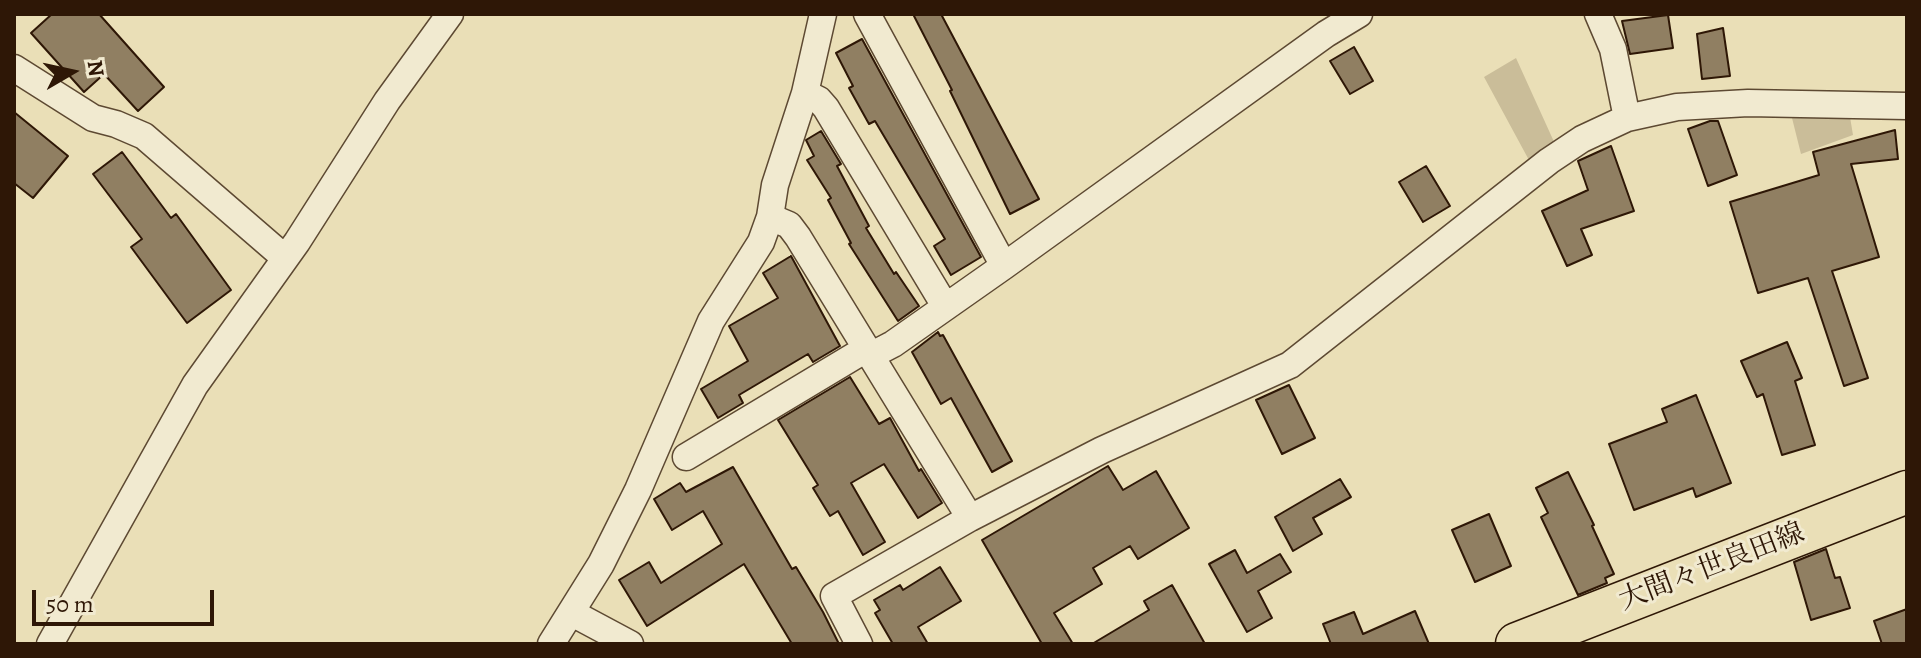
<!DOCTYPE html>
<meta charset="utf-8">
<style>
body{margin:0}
#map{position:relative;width:1921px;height:658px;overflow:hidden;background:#eadfb7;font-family:Alegreya,serif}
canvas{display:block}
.frame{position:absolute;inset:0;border:16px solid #2e1706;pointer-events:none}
.north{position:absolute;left:32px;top:32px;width:80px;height:80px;-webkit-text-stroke:6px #f1ead0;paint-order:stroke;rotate:81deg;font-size:22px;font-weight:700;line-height:32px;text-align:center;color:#2e1706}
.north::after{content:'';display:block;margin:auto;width:28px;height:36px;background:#2e1706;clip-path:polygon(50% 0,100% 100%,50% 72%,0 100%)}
.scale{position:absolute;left:32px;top:590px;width:182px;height:36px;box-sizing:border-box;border:4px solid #2e1706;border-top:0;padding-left:10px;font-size:24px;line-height:28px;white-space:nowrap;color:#2e1706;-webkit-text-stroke:6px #f1ead0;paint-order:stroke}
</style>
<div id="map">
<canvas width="1921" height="658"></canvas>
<div class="frame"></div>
<div class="north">N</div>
<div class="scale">50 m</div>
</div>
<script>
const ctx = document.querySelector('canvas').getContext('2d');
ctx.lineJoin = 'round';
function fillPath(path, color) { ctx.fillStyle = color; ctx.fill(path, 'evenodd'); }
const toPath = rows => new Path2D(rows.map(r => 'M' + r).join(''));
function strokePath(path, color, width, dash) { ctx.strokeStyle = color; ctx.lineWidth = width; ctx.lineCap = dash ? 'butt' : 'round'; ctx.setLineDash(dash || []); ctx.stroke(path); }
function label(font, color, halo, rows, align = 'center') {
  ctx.font = font + ' Alegreya,"Noto Serif JP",serif'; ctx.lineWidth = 6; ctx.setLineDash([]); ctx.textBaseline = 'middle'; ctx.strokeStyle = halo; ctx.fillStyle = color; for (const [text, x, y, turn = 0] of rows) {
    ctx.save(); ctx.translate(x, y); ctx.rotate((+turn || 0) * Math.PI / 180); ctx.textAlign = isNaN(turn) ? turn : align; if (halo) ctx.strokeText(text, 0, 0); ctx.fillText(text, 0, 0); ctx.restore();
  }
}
fillPath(toPath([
 [1516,58,1555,144,1530,162,1484,77],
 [1790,110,1849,111,1853,135,1801,154]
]), '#cabd99');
const building = toPath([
 [52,14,99,14,164,87,138,111,104,74,84,92,31,33,52,14],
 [913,14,941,14,1039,199,1010,214,950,91,952,90,913,14],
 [1668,15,1673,48,1630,54,1622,21,1668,15],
 [1723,28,1730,76,1702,79,1697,34,1723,28],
 [862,39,981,257,951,275,934,246,945,239,875,121,869,124,849,88,853,86,836,53,862,39],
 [1354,47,1373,81,1350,94,1330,61,1354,47],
 [14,112,68,156,33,198,14,183,14,112],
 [1710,121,1718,121,1737,175,1708,186,1688,129,1710,121],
 [1895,130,1898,159,1851,164,1879,257,1832,271,1868,378,1844,386,1808,278,1758,293,1730,202,1819,175,1813,152,1895,130],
 [821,131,841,164,837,166,869,226,866,228,894,274,896,272,919,306,898,321,849,244,851,243,828,200,831,198,807,160,814,156,806,140,821,131],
 [1611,146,1634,211,1581,229,1592,255,1567,266,1542,211,1588,190,1578,161,1611,146],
 [122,152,171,218,176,214,231,290,187,323,131,247,142,239,93,174,122,152],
 [1426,166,1450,206,1423,222,1399,182,1426,166],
 [791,256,840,346,813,362,808,354,739,395,743,403,718,418,701,389,748,361,729,326,778,298,763,273,791,256],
 [938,332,940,336,943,335,1012,461,992,472,951,398,941,404,912,352,938,332],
 [1787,342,1802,378,1795,381,1815,445,1782,455,1763,394,1757,397,1741,361,1787,342],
 [850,377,879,424,890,418,919,471,921,469,942,503,918,518,884,464,851,483,885,542,863,555,838,511,830,516,813,488,818,485,778,420,850,377],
 [1289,385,1315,438,1282,454,1256,400,1289,385],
 [1696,395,1731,483,1696,497,1693,488,1634,510,1609,444,1667,422,1662,409,1696,395],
 [1108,466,1123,490,1156,471,1189,528,1138,559,1130,546,1093,568,1102,584,1054,613,1073,644,1042,644,982,540,1108,466],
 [733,467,792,569,796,567,823,612,839,644,792,644,744,564,647,626,619,580,649,562,661,583,722,544,703,511,672,530,654,499,680,483,686,492,733,467],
 [1568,472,1594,525,1592,526,1614,574,1605,578,1607,583,1578,595,1541,517,1548,513,1536,488,1568,472],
 [1340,479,1351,497,1313,518,1322,534,1293,551,1275,517,1340,479],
 [1489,514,1511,566,1475,582,1452,530,1489,514],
 [1826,549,1835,578,1840,577,1850,608,1811,620,1794,562,1826,549],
 [1235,550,1247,573,1280,554,1291,572,1258,591,1272,618,1247,632,1209,564,1235,550],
 [940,567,961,601,918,627,928,644,893,644,875,613,880,610,874,600,900,585,903,590,940,567],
 [1172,585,1205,644,1092,644,1149,610,1144,601,1172,585],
 [1907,609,1907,644,1882,644,1874,621,1907,609],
 [1415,611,1429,644,1331,644,1323,624,1354,612,1363,634,1415,611]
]);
fillPath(building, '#907f62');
strokePath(building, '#2e1706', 2);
const minor = toPath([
 [867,14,1004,266],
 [1598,14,1613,49,1627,118],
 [14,68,93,118,116,124,144,136,285,258],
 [805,93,819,100,826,108,945,306],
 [770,217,789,225,798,237,970,518],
 [870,356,893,344,1004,266,1326,34,1359,14],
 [686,457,866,349],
 [572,613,630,644],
 [50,644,195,385,297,242,387,101,450,14],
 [551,644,601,564,638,490,711,321,761,242,770,217,775,185,805,93,823,14],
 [859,644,834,596,970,518,1102,450,1290,365,1549,161,1582,139,1627,118,1677,107,1748,103,1907,106]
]);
const primary = toPath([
 [1517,644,1907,492]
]);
strokePath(minor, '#5d4932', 29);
strokePath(primary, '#2e1706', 45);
strokePath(minor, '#f1ead0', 26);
strokePath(primary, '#eadfb7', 42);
label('28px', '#2e1706', '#f1ead0', [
 ["大間々世良田線",1712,568,-21]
]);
</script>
